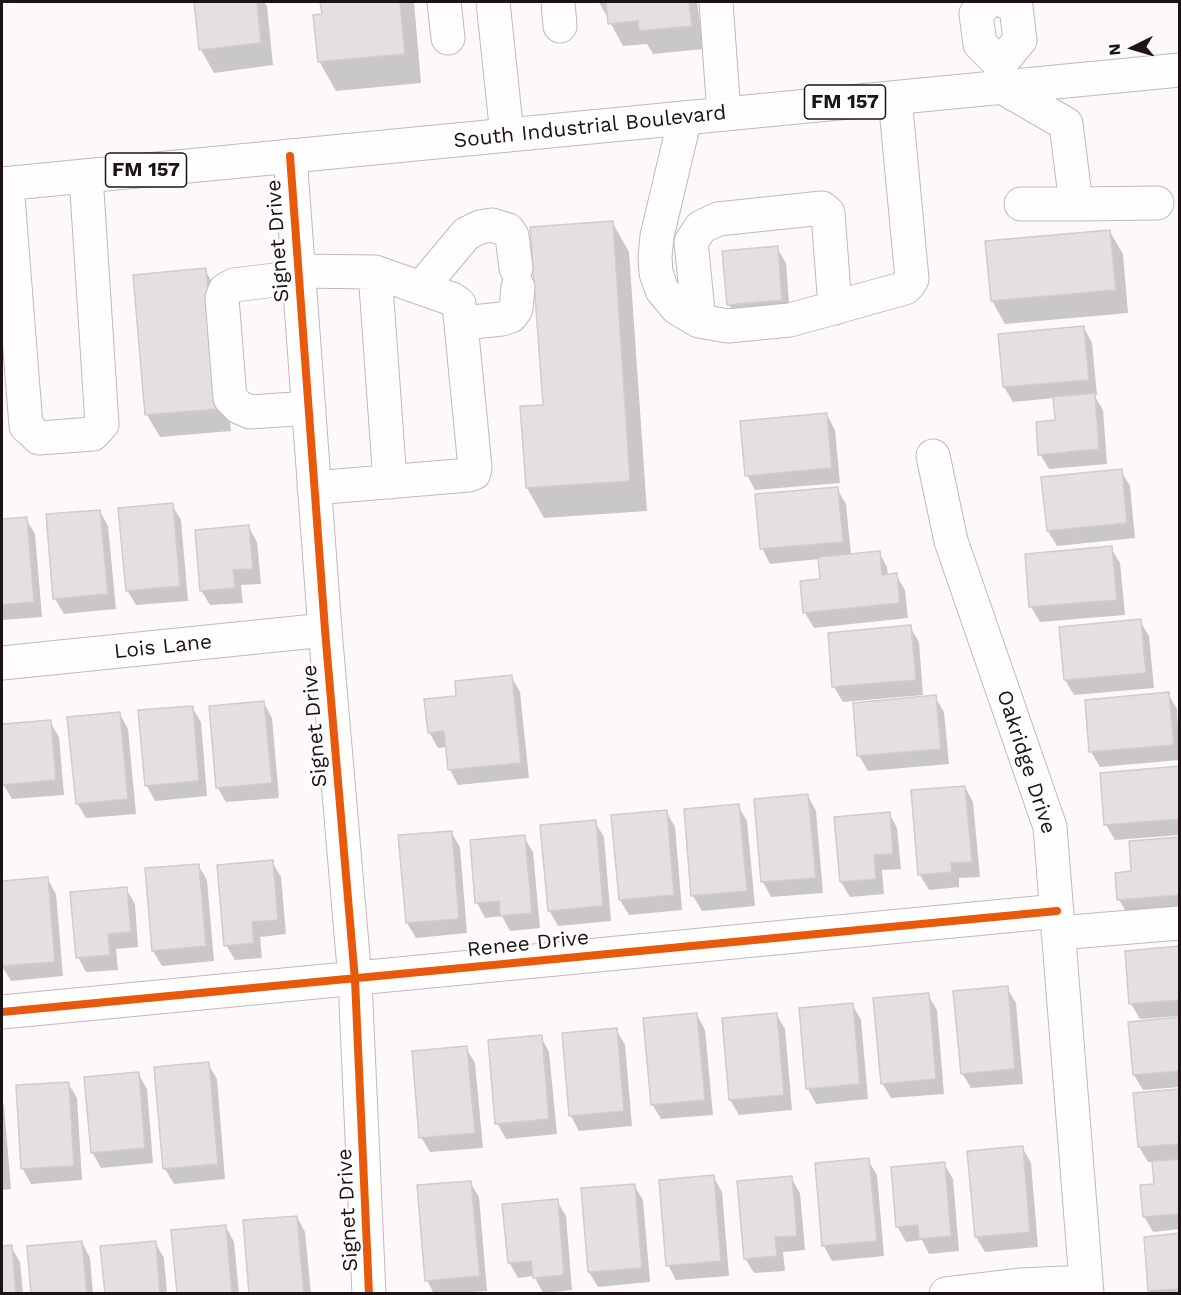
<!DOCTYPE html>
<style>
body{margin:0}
#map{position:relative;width:1181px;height:1295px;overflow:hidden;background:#fdf9fb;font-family:"Work Sans",sans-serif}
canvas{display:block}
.frame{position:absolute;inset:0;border:3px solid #1d1216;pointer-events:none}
.north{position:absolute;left:1103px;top:18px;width:60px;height:60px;-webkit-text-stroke:4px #fff;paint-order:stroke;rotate:265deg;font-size:16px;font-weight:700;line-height:24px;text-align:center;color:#1d1216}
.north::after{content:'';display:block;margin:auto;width:21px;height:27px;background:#1d1216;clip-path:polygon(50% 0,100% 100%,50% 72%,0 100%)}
</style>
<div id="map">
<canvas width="1181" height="1295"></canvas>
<div class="frame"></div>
<div class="north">N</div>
</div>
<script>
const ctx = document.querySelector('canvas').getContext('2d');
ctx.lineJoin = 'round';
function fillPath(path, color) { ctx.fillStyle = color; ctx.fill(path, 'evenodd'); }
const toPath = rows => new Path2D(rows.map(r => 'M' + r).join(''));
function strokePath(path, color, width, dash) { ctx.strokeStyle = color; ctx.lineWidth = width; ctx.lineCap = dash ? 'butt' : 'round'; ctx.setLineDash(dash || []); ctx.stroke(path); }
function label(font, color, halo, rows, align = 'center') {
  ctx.font = font + ' "Work Sans",sans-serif'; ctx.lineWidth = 5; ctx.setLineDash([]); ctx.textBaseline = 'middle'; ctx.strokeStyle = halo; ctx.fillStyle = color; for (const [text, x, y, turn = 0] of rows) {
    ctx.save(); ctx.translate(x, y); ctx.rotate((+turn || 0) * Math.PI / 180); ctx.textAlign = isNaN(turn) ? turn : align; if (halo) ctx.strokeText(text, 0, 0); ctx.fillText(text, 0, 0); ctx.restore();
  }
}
fillPath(toPath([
 [195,2,264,2,267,6,273,65,214,73,201,50],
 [322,2,414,2,421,83,336,91,319,61,323,15],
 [599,2,697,2,704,49,653,54,647,44,623,46],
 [612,222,629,252,647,511,544,518,527,488],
 [1110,232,1123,254,1128,313,1005,324,992,301],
 [777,248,786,263,790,315,738,319,729,304],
 [205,270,218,293,231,431,160,437,147,415],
 [1084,328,1092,343,1097,395,1094,395,1103,410,1107,464,1049,469,1040,454,1057,422,1055,398,1013,402,1004,387],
 [827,415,835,430,840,483,755,490,747,475],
 [1121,471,1130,486,1135,538,1057,546,1048,531,1043,479],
 [837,489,846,504,851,555,879,552,887,567,888,576,896,575,905,590,908,618,814,628,805,613,822,580,819,559,770,564,762,548],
 [172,505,181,520,188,601,136,605,127,590],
 [100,511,108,526,116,609,64,614,55,599],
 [26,519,35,534,42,617,2,620,2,521],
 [248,526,257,542,261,584,241,585,243,603,210,605,201,590],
 [1111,548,1120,563,1125,615,1040,622,1031,607,1026,555],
 [1140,621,1149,636,1154,688,1074,695,1065,680],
 [910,627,919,642,923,695,843,702,834,687],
 [511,676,520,692,529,778,458,785,450,770,447,747,438,748,429,732,458,697],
 [1168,694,1177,709,1180,760,1100,767,1091,752,1086,701],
 [935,697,944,712,949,764,868,771,859,756],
 [264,703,272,718,279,798,226,802,217,787],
 [192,707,201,722,207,796,155,801,147,786],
 [120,714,128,729,136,814,86,818,77,803],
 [50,722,59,737,64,795,12,799,3,784,2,726],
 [1180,767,1180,835,1115,840,1106,825,1101,774],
 [965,787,973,802,980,877,959,878,959,887,929,890,920,875],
 [808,796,816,811,823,893,771,897,763,882,756,800],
 [738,806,747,821,755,906,702,911,693,896],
 [666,811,675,827,682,910,629,915,620,900],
 [889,813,897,828,901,869,882,870,884,894,850,897,841,882],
 [595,822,604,837,611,921,558,926,549,910],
 [451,832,460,847,467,933,416,938,407,923],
 [524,837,533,852,540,928,510,931,502,916,485,918,477,903],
 [1180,839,1180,910,1128,915,1119,900,1133,873],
 [272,862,281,877,286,934,260,937,262,958,235,960,226,945],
 [198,865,207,880,214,961,162,966,153,951],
 [47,878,56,894,63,976,11,981,2,966,2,882],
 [126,889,135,904,138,947,116,949,118,970,86,972,78,957],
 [1180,948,1180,1016,1140,1019,1131,1004,1126,952],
 [1007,988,1016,1003,1023,1084,971,1088,962,1073],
 [928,995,937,1010,944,1094,891,1098,882,1083],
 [852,1004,861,1020,868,1099,816,1104,808,1089],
 [776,1014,785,1029,792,1110,739,1115,730,1100],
 [697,1015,705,1030,713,1115,661,1119,652,1104],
 [1180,1019,1180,1087,1143,1090,1134,1075],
 [616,1029,625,1045,632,1126,579,1131,571,1116],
 [541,1037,549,1052,557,1134,506,1139,497,1123],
 [466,1048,475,1063,483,1148,430,1152,421,1137],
 [208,1064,217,1079,225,1179,174,1184,165,1169],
 [138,1073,147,1089,153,1163,101,1168,92,1152],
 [68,1083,77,1098,82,1180,31,1184,23,1169],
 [1180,1090,1180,1229,1153,1232,1144,1216,1156,1185,1154,1162,1148,1162,1139,1147],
 [2,1101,4,1105,11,1189,2,1190],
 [1022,1147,1031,1163,1038,1247,985,1252,976,1237],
 [868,1160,877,1175,884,1256,832,1261,824,1246],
 [944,1164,953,1179,959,1251,929,1254,922,1240,906,1242,897,1226],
 [713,1176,722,1192,729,1276,676,1280,668,1265],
 [791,1178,800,1193,805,1250,783,1252,785,1271,754,1273,745,1258],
 [470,1182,479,1197,487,1291,434,1294,427,1280],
 [634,1185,643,1200,650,1282,598,1287,589,1272],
 [557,1201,566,1216,572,1290,543,1293,534,1276,518,1278,509,1262],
 [297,1217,305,1232,311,1294,251,1294],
 [226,1227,234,1242,239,1294,178,1294],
 [1180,1235,1180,1294,1151,1294,1150,1291],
 [82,1242,90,1258,93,1294,33,1294],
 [155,1242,164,1258,167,1294,106,1294],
 [2,1247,11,1247,20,1262,23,1294,2,1294]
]), '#0003');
const building = toPath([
 [194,2,257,2,261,43,199,50,194,2],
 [320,2,400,2,405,54,318,62,313,15,322,14,320,2],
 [597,2,689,2,692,26,639,31,638,21,608,24,606,2,597,2],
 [613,221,630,481,526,488,520,406,543,405,530,227,613,221],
 [1110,230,1116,290,991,301,985,241,1110,230],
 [778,246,782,300,727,305,722,251,778,246],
 [206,268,218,409,145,415,133,275,206,268],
 [1084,326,1089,380,1003,387,998,334,1084,326],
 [1095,393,1099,449,1038,455,1036,422,1055,420,1053,397,1095,393],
 [827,413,832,468,745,476,740,421,827,413],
 [1122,469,1127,523,1047,531,1041,477,1122,469],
 [838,487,843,542,760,549,755,494,838,487],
 [173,503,180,586,126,591,118,508,173,503],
 [100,510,108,594,53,599,46,514,100,510],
 [27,517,34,602,2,605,2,519,27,517],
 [249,525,253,569,233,570,235,588,200,591,195,530,249,525],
 [1112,546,1117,600,1029,607,1025,554,1112,546],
 [880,551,882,575,897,573,900,603,803,613,800,581,820,579,818,557,880,551],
 [1141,619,1146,673,1064,680,1059,627,1141,619],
 [911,625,916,680,832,687,828,633,911,625],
 [512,675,521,763,448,770,444,731,428,733,424,699,456,696,455,681,512,675],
 [1169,692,1174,745,1089,752,1085,700,1169,692],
 [936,695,941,749,857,756,853,703,936,695],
 [264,701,272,783,216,788,209,706,264,701],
 [193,706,199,781,145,786,138,710,193,706],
 [120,712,128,799,76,804,67,717,120,712],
 [51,720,56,780,2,785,2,724,51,720],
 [1180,766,1180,819,1104,825,1100,773,1180,766],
 [965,786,972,862,951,863,952,872,918,875,911,790,965,786],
 [808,794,816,878,761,882,754,799,808,794],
 [739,804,747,891,691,896,684,809,739,804],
 [667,810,674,895,619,900,611,815,667,810],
 [890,812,893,854,874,855,876,879,840,882,834,817,890,812],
 [596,820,603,906,548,911,540,825,596,820],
 [452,831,459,919,406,923,398,835,452,831],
 [525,835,532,913,500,916,499,901,475,903,470,840,525,835],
 [1180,837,1180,895,1117,900,1115,873,1131,871,1129,841,1180,837],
 [273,860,278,920,252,922,254,943,224,946,217,865,273,860],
 [199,864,206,946,152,951,145,868,199,864],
 [48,877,55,962,2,966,2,881,48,877],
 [127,887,131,932,108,934,110,955,76,958,70,892,127,887],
 [1180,946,1180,1000,1129,1004,1125,951,1180,946],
 [1008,986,1015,1069,961,1074,953,991,1008,986],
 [929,993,936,1079,881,1084,873,998,929,993],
 [853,1003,860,1084,806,1089,799,1008,853,1003],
 [697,1013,705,1100,651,1105,643,1018,697,1013],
 [777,1013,784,1095,729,1100,722,1018,777,1013],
 [1180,1017,1180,1071,1133,1075,1128,1022,1180,1017],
 [617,1028,624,1111,569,1116,562,1033,617,1028],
 [542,1035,549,1119,495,1124,488,1040,542,1035],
 [467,1046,475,1133,419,1138,412,1051,467,1046],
 [209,1062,218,1164,163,1169,154,1067,209,1062],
 [139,1072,145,1148,91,1153,84,1077,139,1072],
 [69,1082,74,1166,21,1169,16,1085,69,1082],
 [1180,1089,1180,1144,1138,1147,1133,1093,1180,1089],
 [1023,1146,1030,1232,975,1237,967,1151,1023,1146],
 [869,1158,877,1241,822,1246,815,1163,869,1158],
 [1180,1159,1180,1214,1143,1217,1140,1185,1154,1184,1152,1161,1180,1159],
 [945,1162,951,1236,919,1239,918,1225,896,1227,891,1167,945,1162],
 [714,1175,721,1261,666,1266,659,1180,714,1175],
 [792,1176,797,1236,775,1237,777,1256,744,1259,737,1181,792,1176],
 [471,1181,480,1276,425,1281,417,1185,471,1181],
 [635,1184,642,1268,588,1272,581,1188,635,1184],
 [558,1199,564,1275,533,1278,531,1261,508,1263,502,1204,558,1199],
 [297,1216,304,1294,249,1294,243,1220,297,1216],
 [226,1225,232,1294,177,1294,171,1230,226,1225],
 [1180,1233,1180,1289,1148,1291,1144,1237,1180,1233],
 [82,1241,87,1294,31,1294,27,1246,82,1241],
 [156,1241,160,1294,105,1294,100,1246,156,1241],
 [12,1245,16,1294,2,1294,2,1246,12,1245]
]);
fillPath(building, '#e6dfe2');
strokePath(building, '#d2cacd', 1.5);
const minor = toPath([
 [444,2,448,38],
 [493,2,507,135],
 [558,2,560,26],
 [716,2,724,114],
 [987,2,976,14,980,44,1000,64,1002,87,1066,124,1076,204,1021,204],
 [1000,64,1020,40,1016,7,1006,2],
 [685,118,657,236,655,257,656,273,662,290,677,308,699,321,728,326,790,320,905,288,909,284,912,279,895,98],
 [290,156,325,630,355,980,369,1294],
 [7,184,26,426,39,438,93,434,102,424,86,176],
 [1076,204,1157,203],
 [299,271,375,272,452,299,459,304,475,467,474,473,469,475,314,488],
 [375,272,390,482],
 [299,277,234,285,225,290,222,298,230,398,239,407,250,412,309,408],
 [421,288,466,234,480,227,492,225,508,230,512,236,516,268],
 [699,321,691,242,701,227,718,219,822,208,828,213,835,308],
 [463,323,502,319,511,316,516,309,518,287],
 [933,456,951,541,1050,827,1087,1294],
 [2,663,325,630],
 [1058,933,1180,923],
 [2,1012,1057,911],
 [946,1294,1021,1285,1086,1282]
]);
const major = toPath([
 [2,184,1180,70]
]);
strokePath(minor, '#c0b9bc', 35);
strokePath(major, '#c0b9bc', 35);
strokePath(minor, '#fffefe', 33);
strokePath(major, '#fffefe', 33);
strokePath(toPath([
 [290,156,325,630,355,980,369,1294],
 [2,1012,1057,911]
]), '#e8590c', 8);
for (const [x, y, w] of [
 [845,102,81],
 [146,170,81]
]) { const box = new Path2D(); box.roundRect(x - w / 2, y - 17, w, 34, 4.5); ctx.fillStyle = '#fff'; ctx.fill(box); strokePath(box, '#1d1216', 1.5); }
label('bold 20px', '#1d1216', null, [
 ["FM 157",845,102],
 ["FM 157",146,170]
]);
label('21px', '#1d1216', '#fff', [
 ["South Industrial Boulevard",590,127,-6],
 ["Signet Drive",278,241,-94],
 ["Lois Lane",163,647,-6],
 ["Signet Drive",315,726,-95],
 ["Oakridge Drive",1026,762,72],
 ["Renee Drive",528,944,-6],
 ["Signet Drive",348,1210,-93]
]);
</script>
